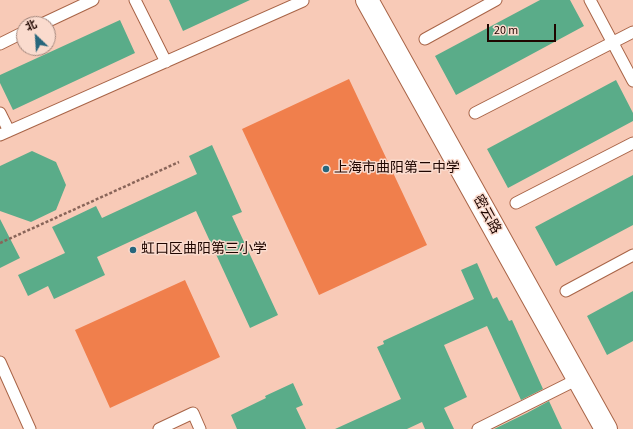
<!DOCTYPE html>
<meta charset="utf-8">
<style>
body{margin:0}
#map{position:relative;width:633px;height:429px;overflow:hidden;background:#f8cab7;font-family:"Source Sans 3","Noto Sans SC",sans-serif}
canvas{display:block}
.north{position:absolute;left:16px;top:16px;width:40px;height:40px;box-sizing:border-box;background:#fadbce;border:1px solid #a2867c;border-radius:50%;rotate:335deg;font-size:11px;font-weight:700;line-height:16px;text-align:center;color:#1f0600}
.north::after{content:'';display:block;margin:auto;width:14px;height:18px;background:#27667c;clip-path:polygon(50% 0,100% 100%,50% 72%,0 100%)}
.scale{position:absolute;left:487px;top:24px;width:69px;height:18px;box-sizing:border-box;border:2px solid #1f0600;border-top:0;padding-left:5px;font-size:12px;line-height:14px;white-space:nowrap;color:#1f0600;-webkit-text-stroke:3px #fadbce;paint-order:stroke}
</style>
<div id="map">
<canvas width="633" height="429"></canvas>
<div class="north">北</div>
<div class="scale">20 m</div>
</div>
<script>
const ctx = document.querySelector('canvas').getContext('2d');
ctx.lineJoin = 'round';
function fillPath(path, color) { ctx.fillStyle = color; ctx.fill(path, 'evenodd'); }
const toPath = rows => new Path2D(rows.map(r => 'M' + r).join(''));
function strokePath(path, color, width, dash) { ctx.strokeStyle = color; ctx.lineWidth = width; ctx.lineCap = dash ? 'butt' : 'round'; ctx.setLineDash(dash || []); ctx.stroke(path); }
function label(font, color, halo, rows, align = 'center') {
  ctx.font = font + ' "Source Sans 3","Noto Sans SC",sans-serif'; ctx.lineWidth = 3; ctx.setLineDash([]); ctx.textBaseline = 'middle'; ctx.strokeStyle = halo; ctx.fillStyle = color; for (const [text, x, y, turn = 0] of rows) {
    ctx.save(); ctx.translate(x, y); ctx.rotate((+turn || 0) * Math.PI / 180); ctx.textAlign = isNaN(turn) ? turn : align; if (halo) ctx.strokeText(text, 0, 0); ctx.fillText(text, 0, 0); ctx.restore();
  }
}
fillPath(toPath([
 [349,79,427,245,319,295,242,129],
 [185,280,220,357,110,408,75,330]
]), '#f07f4c');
fillPath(toPath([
 [169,0,250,0,183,31],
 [540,0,570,0,584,26,456,95,435,56],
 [120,20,135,53,13,110,0,83,0,75],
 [616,80,633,113,633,121,508,188,487,149],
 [212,145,242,212,232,216,278,315,250,328,196,211,97,257,105,275,54,299,48,286,28,296,18,275,65,253,52,227,96,206,102,218,197,174,189,156],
 [32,151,56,162,66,185,56,210,31,222,0,211,0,166],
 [633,175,633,225,556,266,535,227],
 [0,219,20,258,0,268],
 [477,263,493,299,497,297,509,321,512,320,543,389,521,400,487,326,444,345,467,397,444,408,454,429,425,429,422,422,407,429,335,429,401,399,377,347,384,344,383,341,474,299,461,270],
 [633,291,633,341,607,355,587,316],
 [293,383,303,405,296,408,306,429,237,429,231,415,266,398,265,396],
 [549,401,562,429,494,429,527,413]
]), '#5aac89');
const service = toPath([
 [135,0,166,62],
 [590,0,633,81],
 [42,24,93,0],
 [425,39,496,0],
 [0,44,24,32],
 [0,113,9,131],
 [475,113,633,32],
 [0,135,303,1],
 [516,203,633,143],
 [566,291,633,255],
 [0,362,30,429],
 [159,429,193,413,200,429],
 [478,429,578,379]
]);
const tertiary = toPath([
 [367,0,606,429]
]);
strokePath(service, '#a86447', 13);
strokePath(tertiary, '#a86447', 24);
strokePath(toPath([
 [0,243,179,162]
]), '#896559', 2.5, [3, 2]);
strokePath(service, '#fff', 11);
strokePath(tertiary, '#fff', 22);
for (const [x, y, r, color] of [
 [326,169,4,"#27667c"],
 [133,250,4,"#27667c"]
]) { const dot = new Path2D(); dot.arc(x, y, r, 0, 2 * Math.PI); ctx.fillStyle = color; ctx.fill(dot); strokePath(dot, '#fadbce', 1.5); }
label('14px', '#1f0600', '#fadbce', [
 ["上海市曲阳第二中学",334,169],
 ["虹口区曲阳第三小学",141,250]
], 'left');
label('14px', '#1f0600', '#fadbce', [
 ["密云路",486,215,61]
]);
</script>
